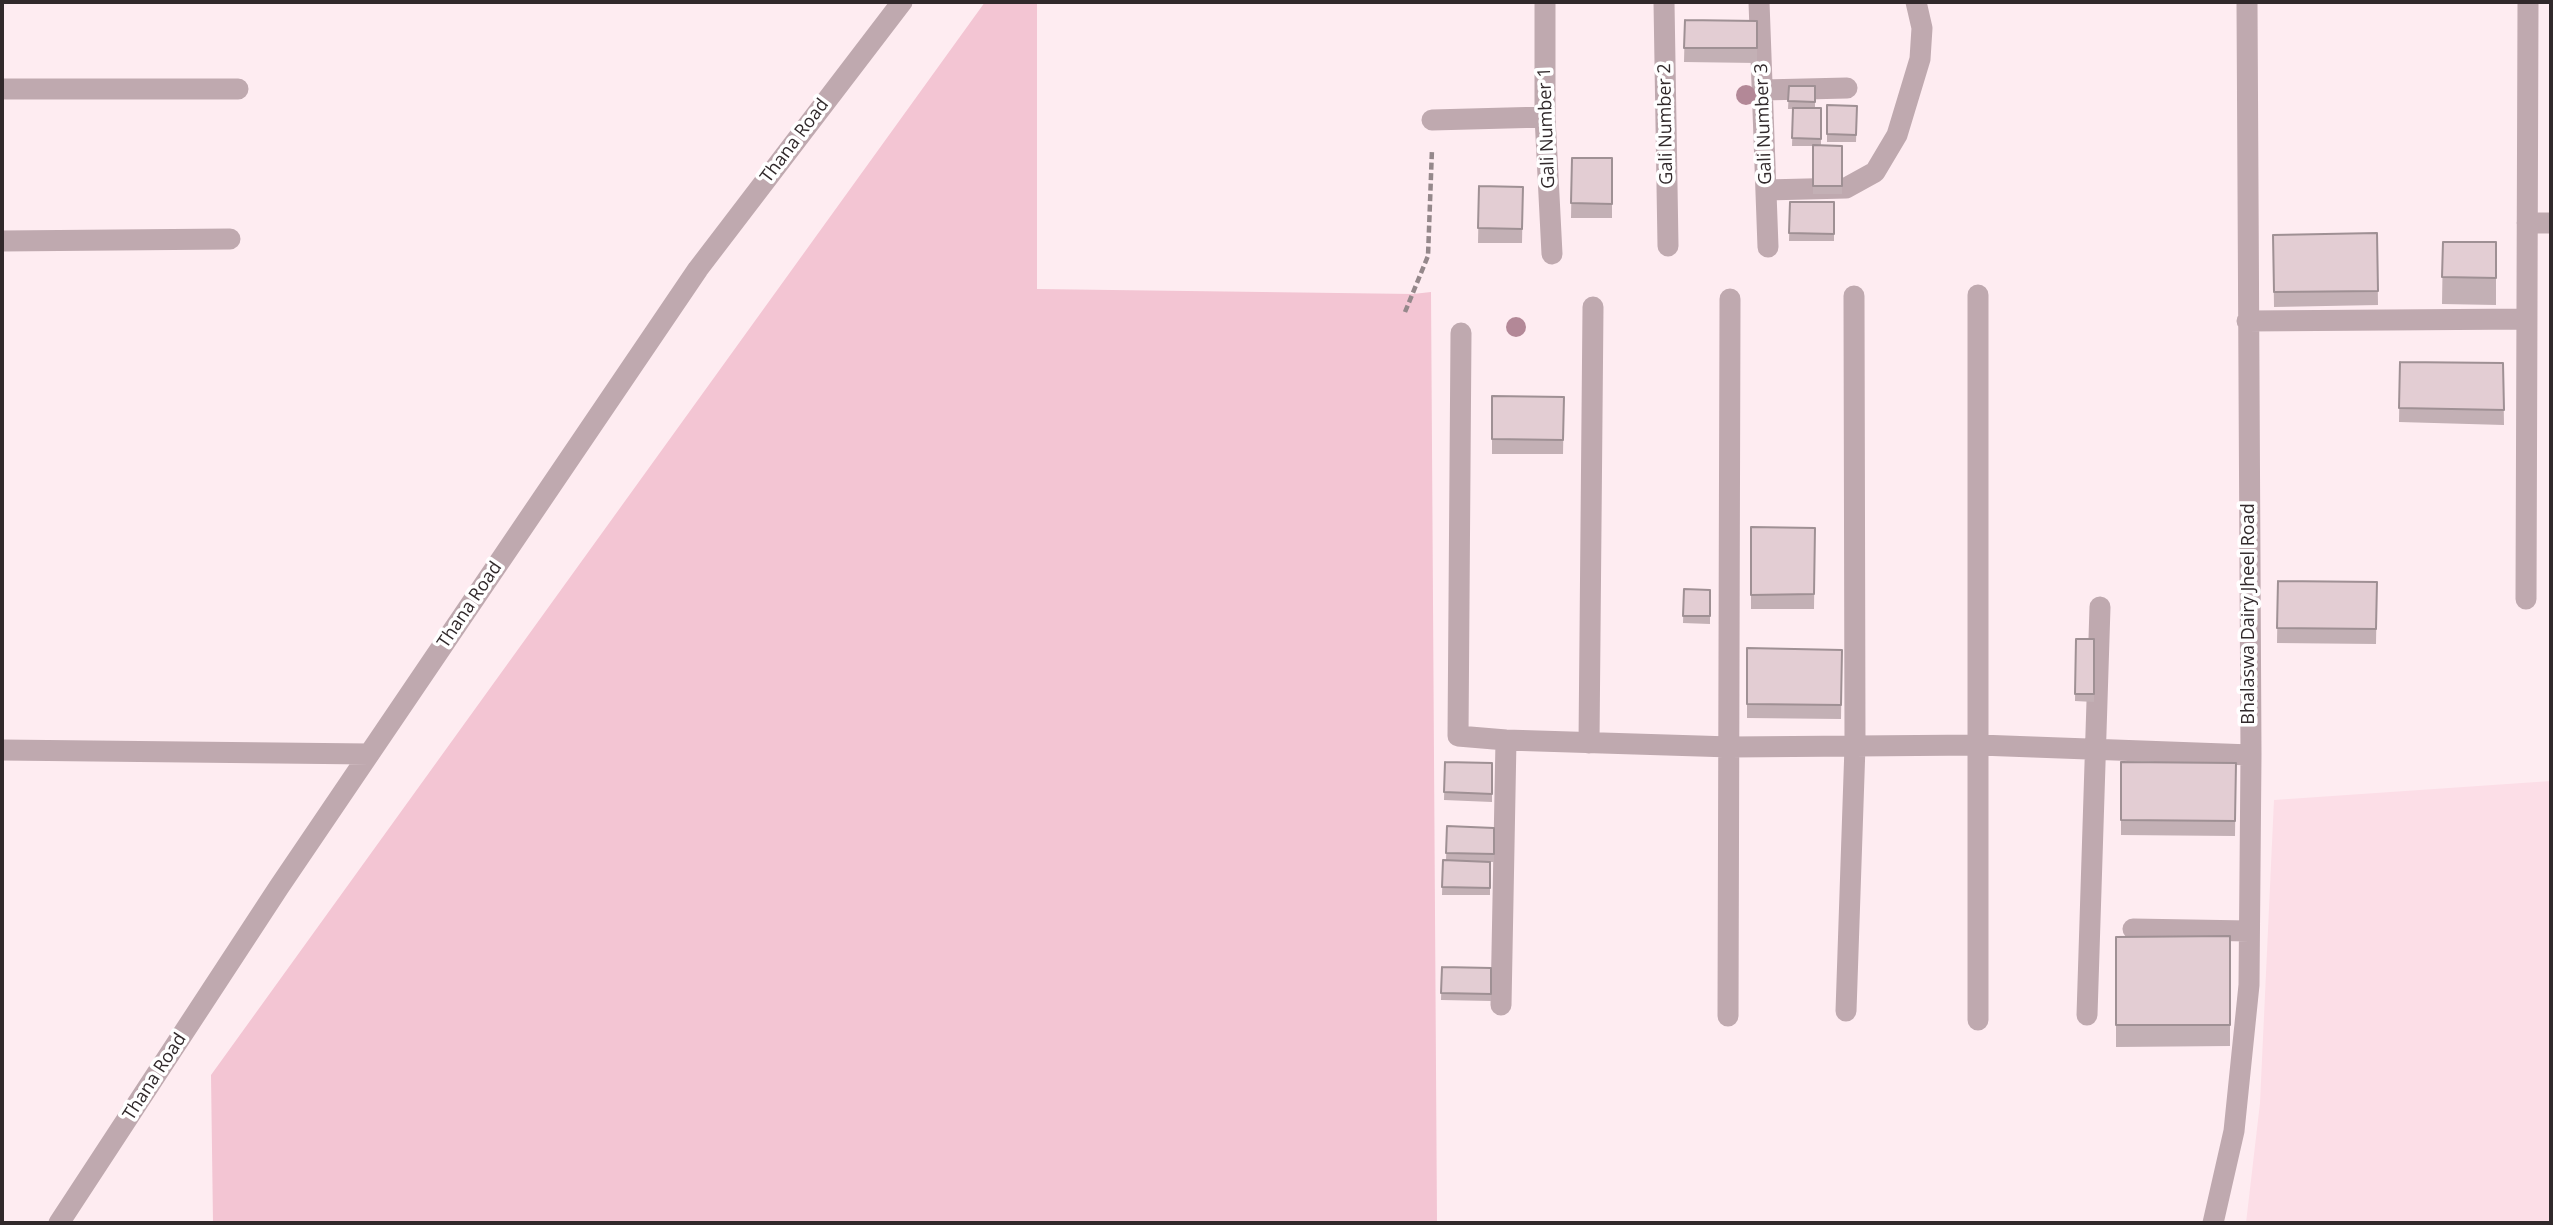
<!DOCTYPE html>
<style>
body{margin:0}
#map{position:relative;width:2553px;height:1225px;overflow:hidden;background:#feecf1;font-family:"Open Sans",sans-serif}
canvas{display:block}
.frame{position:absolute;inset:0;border:4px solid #31292b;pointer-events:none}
</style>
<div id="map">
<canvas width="2553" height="1225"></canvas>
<div class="frame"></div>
</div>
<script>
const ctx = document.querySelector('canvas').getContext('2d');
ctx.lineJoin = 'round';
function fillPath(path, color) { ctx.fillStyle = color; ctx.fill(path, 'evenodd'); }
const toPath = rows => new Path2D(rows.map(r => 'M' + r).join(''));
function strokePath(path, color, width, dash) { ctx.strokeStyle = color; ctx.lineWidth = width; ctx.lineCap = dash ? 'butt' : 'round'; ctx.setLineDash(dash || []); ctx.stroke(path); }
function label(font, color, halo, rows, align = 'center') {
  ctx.font = font + ' "Open Sans",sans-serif'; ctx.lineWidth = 7; ctx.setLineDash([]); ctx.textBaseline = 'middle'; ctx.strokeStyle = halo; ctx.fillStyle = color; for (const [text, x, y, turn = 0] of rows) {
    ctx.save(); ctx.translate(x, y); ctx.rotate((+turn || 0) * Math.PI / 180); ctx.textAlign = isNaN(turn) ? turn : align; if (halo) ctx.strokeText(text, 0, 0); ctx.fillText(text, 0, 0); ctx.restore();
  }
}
fillPath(toPath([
 [2551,781,2551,1223,2246,1223,2260,1103,2274,800]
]), '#fcdee7');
fillPath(toPath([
 [985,2,1037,2,1037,289,1413,294,1431,292,1437,1223,213,1223,211,1075]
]), '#f3c5d3');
strokePath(toPath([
 [1405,312,1428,256,1432,149]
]), '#95888b', 4.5, [7, 3.5]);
strokePath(toPath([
 [1545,2,1545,117,1552,254],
 [1664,2,1668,246],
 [1759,2,1768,247],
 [2,89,238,89],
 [1763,90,1847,88],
 [1432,120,1545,117],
 [1766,190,1846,188,1875,172,1897,135,1920,59,1922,28,1916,2],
 [2527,223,2551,223],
 [2,241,230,239],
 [1978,295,1978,1020],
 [2247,321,2527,319],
 [1461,333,1458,736,1506,740,1731,747,1979,745,2251,755],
 [2526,599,2528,2],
 [1589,743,1593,307],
 [2,750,369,754],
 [2133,929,2249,931],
 [1501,1005,1506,740],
 [1846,1011,1855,746,1854,296],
 [2087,1015,2100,607],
 [1728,1016,1730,299],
 [59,1223,279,887,698,269,902,2],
 [2213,1223,2234,1131,2249,985,2251,755,2247,2]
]), '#bfa9af', 21);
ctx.fillStyle = '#b38897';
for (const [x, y] of [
 [1746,95],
 [1516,327]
]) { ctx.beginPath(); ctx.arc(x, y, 10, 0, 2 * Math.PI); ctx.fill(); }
fillPath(toPath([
 [1685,20,1757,21,1757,63,1684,62],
 [1789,86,1815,86,1815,108,1821,108,1821,146,1842,146,1842,194,1813,194,1813,146,1792,146,1793,109,1788,109],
 [1827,105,1857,106,1856,142,1827,142],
 [1572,158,1612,158,1612,218,1571,218],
 [1479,186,1523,187,1522,243,1478,243],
 [1790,202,1834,202,1834,241,1789,241],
 [2377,233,2378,305,2274,307,2273,235],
 [2443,242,2496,242,2496,305,2442,304],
 [2400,362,2503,363,2504,425,2399,422],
 [1492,396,1564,397,1563,454,1492,454],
 [1751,527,1815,528,1814,609,1751,609],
 [2278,581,2377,582,2376,644,2277,643],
 [1684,589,1710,590,1710,624,1683,623],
 [2076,639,2094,639,2094,702,2075,701],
 [1747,648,1842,650,1841,719,1747,718],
 [1445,762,1492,763,1492,802,1444,800],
 [2121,762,2236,763,2235,836,2121,835],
 [1447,826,1494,828,1494,862,1490,862,1490,895,1442,895,1443,860,1446,861],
 [2230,936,2230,1046,2116,1047,2116,937],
 [1442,967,1491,968,1491,1001,1441,1000]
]), '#c3b0b5');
const building = toPath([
 [1685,20,1757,21,1757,48,1684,48,1685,20],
 [1789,86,1815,86,1815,102,1788,101,1789,86],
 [1827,105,1857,106,1856,135,1827,134,1827,105],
 [1793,108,1821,108,1821,139,1792,138,1793,108],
 [1813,145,1842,146,1842,186,1813,186,1813,145],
 [1572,158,1612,158,1612,204,1571,203,1572,158],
 [1479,186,1523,187,1522,229,1478,228,1479,186],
 [1790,202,1834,202,1834,234,1789,233,1790,202],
 [2377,233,2378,291,2274,292,2273,235,2377,233],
 [2443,242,2496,242,2496,278,2442,277,2443,242],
 [2400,362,2503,363,2504,410,2399,408,2400,362],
 [1492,396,1564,397,1563,440,1492,439,1492,396],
 [1751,527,1815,528,1814,594,1751,595,1751,527],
 [2278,581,2377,582,2376,629,2277,628,2278,581],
 [1684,589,1710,590,1710,616,1683,616,1684,589],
 [2076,639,2094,639,2094,694,2075,694,2076,639],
 [1747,648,1842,650,1841,705,1747,704,1747,648],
 [1445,762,1492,763,1492,794,1444,792,1445,762],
 [2121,762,2236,763,2235,821,2121,820,2121,762],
 [1447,826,1494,828,1494,854,1446,853,1447,826],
 [1443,860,1490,862,1490,888,1442,887,1443,860],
 [2230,936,2230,1025,2116,1025,2116,937,2230,936],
 [1442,967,1491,968,1491,994,1441,993,1442,967]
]);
fillPath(building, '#e3cdd3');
strokePath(building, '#9f9094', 2);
label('18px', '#31292b', '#fff', [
 ["Gali Number 2",1666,124,-91],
 ["Gali Number 3",1764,124,-92],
 ["Gali Number 1",1547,128,-92],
 ["Thana Road",795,141,-53],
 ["Thana Road",470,605,-56],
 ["Bhalaswa Dairy Jheel Road",2249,614,-90],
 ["Thana Road",155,1077,-57]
]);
</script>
